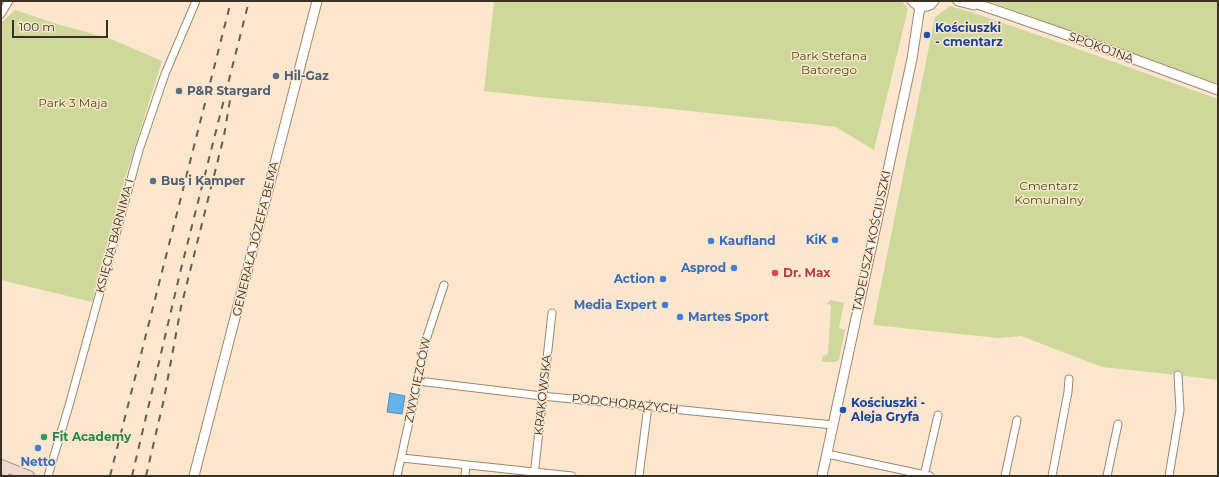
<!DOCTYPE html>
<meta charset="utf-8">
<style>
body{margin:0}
#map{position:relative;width:1219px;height:477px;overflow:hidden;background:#fce7ce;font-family:Montserrat,sans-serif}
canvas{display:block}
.frame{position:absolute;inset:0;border:2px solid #3a3024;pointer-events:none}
.scale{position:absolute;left:12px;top:20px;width:96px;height:18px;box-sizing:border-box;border:2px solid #3a3024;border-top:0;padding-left:5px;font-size:12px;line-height:14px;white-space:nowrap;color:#3a3024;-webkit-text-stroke:3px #fce7ce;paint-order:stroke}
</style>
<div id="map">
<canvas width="1219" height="477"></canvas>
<div class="frame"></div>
<div class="scale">100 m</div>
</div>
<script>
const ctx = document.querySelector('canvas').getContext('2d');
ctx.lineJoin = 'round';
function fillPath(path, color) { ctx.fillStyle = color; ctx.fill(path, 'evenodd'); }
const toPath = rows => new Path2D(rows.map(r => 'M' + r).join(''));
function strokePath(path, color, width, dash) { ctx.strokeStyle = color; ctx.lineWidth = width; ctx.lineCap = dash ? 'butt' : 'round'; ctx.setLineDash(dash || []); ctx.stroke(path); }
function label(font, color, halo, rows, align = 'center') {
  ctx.font = font + ' Montserrat,sans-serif'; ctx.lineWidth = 3; ctx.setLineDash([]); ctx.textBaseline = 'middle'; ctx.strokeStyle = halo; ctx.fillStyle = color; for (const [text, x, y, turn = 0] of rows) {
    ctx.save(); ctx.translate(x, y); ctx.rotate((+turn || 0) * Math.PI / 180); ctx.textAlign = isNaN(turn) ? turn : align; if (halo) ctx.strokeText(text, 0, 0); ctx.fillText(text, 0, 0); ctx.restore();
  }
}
fillPath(toPath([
 [494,1,902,1,908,9,874,150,836,127,820,125,652,107,538,97,484,91],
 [988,1,1218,1,1218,84],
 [950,6,971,12,1058,42,1218,99,1218,380,1178,375,1102,367,1021,336,998,338,873,325,935,17],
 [15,10,57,24,111,39,162,61,123,185,92,302,1,280,1,23],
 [831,300,844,303,839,328,845,330,839,360,835,362,824,362,822,361,823,356,828,354,831,305,827,304,829,301]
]), '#ced89b');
const water = toPath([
 [390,393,405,396,402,414,387,412,390,393]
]);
fillPath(water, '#64b2e9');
strokePath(water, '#578bae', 1);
const minor = toPath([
 [1,14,9,1],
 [418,381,542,396,833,425],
 [827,454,930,476],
 [402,458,572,476],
 [48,476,70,402,139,150,165,74,196,1],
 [397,476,418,381,425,343,444,285],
 [465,476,466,465],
 [534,476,552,313],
 [639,476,648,406],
 [924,476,938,415],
 [1005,476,1017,420],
 [1052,476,1068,392,1069,379],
 [1107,476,1118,424],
 [1169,476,1180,410,1178,375]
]);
const tertiary = toPath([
 [912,1,917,5,923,7,930,5,934,1],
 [958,1,974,5],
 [969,1,1093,44,1218,90],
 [194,476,317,1],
 [822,476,912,59,920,6]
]);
const secondary = toPath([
 [1,465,29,476],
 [1,475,4,476]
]);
strokePath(minor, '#9e8669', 9);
strokePath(tertiary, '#9e8669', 11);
strokePath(secondary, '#9e8669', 12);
strokePath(minor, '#fff', 7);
strokePath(tertiary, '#fff', 9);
strokePath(secondary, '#eed9d2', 10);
strokePath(toPath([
 [110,476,231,1],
 [132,476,181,269,249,1],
 [146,476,164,399,181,307,224,136,231,94]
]), '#695c4d', 2, [7, 7]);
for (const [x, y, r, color] of [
 [927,35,4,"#1a4fb4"],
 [276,76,4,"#5c6f8a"],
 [179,91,4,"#5c6f8a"],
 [153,181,4,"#5c6f8a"],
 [835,240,4,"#3f7fe0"],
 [711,241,4,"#3f7fe0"],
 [734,268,4,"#3f7fe0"],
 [775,273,4,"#e0444e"],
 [663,279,4,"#3f7fe0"],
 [665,305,4,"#3f7fe0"],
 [680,317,4,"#3f7fe0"],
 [843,410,4,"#1a4fb4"],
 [44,437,4,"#2e9e5b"],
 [38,448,4,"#3f7fe0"]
]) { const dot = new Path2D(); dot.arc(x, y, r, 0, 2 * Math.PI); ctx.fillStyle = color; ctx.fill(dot); strokePath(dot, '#fce7ce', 1.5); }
label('bold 12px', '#164399', '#fce7ce', [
 ["Kościuszki",935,28],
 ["- cmentarz",935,42],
 ["Kościuszki -",851,403],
 ["Aleja Gryfa",851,417]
], 'left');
label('12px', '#3a3024', '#fce7ce', [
 ["SPOKOJNA",1101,48,20],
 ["KSIĘCIA BARNIMA I",115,236,-75],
 ["GENERAŁA JÓZEFA BEMA",256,239,-76],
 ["TADEUSZA KOŚCIUSZKI",872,241,-78],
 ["ZWYCIĘZCÓW",418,380,-78],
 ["KRAKOWSKA",543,395,-84],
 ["PODCHORĄŻYCH",625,404,6]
]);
label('12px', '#4b5111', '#fce7ce', [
 ["Park Stefana",829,56],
 ["Batorego",829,70],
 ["Park 3 Maja",73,103],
 ["Cmentarz",1049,186],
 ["Komunalny",1049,200]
]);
label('bold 12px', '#4e5e75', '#fce7ce', [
 ["Hil-Gaz",284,76],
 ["P&R Stargard",187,91],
 ["Bus i Kamper",161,181]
], 'left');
label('bold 12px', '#366cbe', '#fce7ce', [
 ["KiK",827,240],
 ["Kaufland",719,241,"left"],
 ["Asprod",726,268],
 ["Action",655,279],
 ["Media Expert",657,305],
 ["Martes Sport",688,317,"left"],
 ["Netto",38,462,"center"]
], 'right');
label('bold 12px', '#be3a42', '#fce7ce', [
 ["Dr. Max",783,273]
], 'left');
label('bold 12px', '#27864d', '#fce7ce', [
 ["Fit Academy",52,437]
], 'left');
</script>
